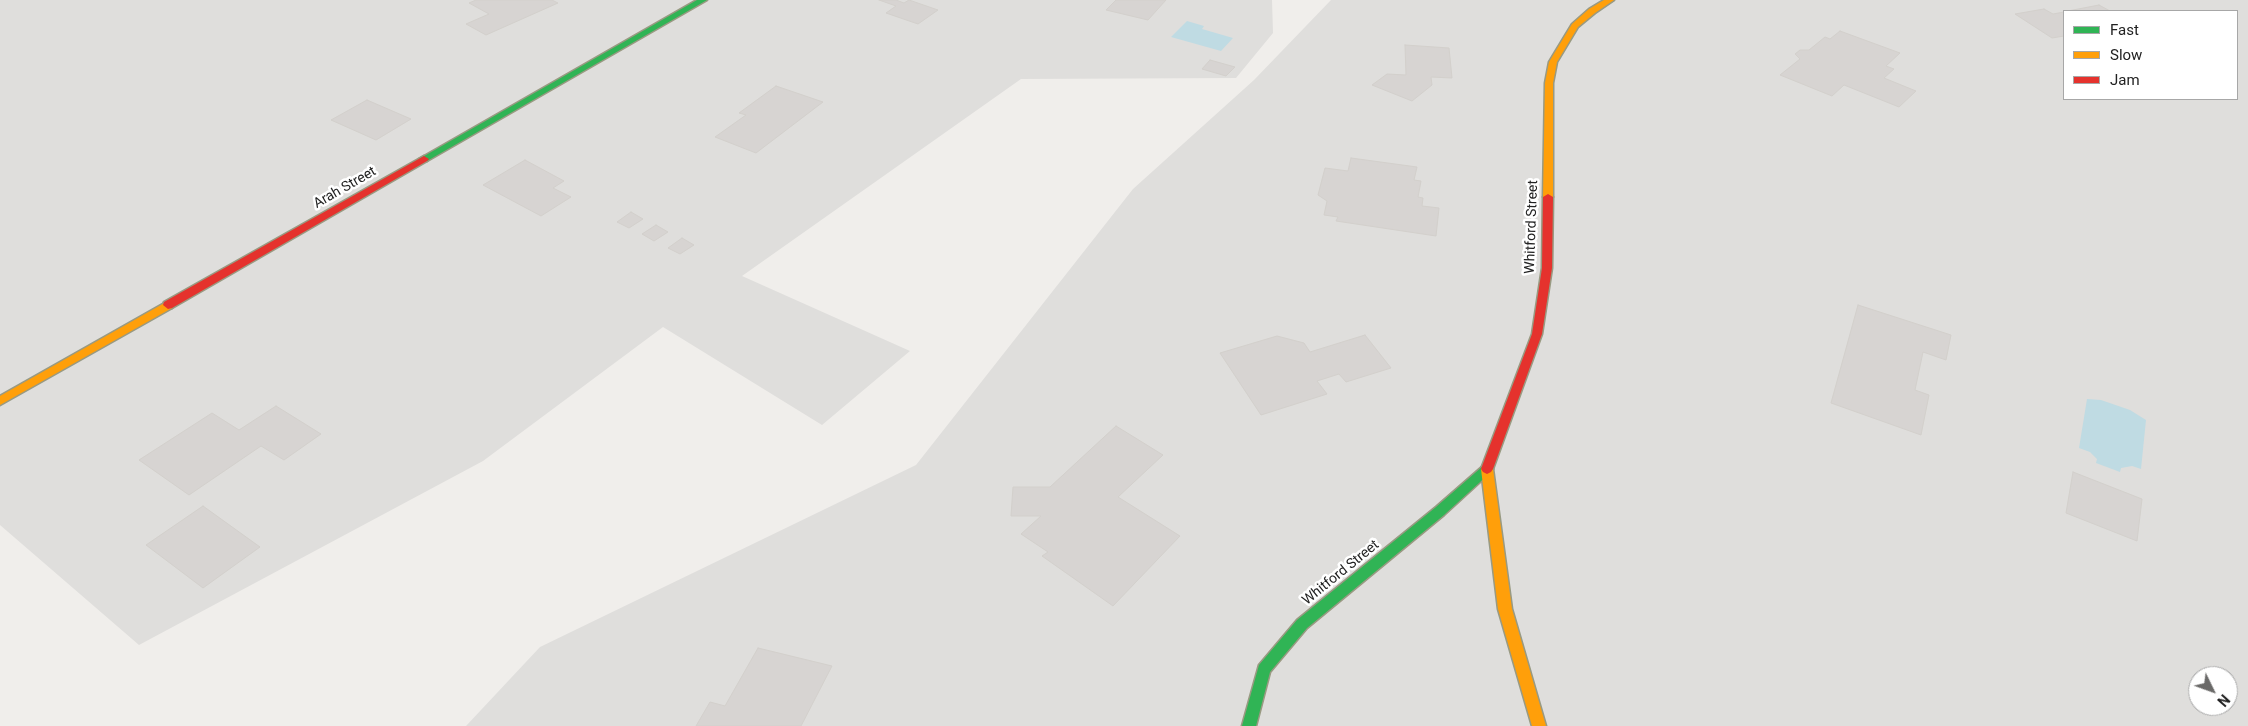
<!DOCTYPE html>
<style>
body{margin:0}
#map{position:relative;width:2248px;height:726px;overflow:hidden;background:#f0eeeb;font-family:Roboto,sans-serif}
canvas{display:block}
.legend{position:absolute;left:2063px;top:10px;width:175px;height:90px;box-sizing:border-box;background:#fff;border:1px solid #a7a7a7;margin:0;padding:6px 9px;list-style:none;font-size:15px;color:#222}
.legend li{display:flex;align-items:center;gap:10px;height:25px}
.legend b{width:25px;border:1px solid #a7a7a7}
.north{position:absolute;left:2188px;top:666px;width:50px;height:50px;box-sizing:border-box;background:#fff;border:1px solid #a7a7a7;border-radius:50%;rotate:132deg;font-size:14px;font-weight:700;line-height:20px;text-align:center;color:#222}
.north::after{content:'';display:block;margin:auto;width:18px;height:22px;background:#6a6968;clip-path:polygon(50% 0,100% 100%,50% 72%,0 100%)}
</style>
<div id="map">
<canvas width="2248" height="726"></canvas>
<ul class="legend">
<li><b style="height:6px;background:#30b455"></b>Fast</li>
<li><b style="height:6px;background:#ff9f0a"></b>Slow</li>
<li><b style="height:6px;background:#e5322d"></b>Jam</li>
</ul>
<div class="north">N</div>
</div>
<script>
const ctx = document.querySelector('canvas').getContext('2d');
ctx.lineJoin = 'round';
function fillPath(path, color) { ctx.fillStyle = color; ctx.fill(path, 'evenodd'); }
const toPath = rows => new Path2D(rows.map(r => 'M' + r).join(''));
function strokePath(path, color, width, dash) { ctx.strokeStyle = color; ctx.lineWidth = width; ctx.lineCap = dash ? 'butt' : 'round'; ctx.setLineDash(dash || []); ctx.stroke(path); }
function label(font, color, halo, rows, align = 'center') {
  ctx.font = font + ' Roboto,sans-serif'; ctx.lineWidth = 5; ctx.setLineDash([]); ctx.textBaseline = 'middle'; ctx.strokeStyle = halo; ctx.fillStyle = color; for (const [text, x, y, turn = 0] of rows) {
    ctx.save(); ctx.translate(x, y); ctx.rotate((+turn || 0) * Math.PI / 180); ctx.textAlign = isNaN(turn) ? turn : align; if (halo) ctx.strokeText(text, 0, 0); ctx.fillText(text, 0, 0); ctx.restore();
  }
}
fillPath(toPath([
 [0,0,1272,0,1273,33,1236,78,1021,79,742,276,910,351,822,425,663,327,483,461,139,645,0,525],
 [1331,0,2248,0,2248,726,466,726,540,647,916,465,1133,189,1254,80],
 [2064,11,2237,11,2237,99,2064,99],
 [2198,676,2228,676,2228,706,2198,706]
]), '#dfdedc');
fillPath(toPath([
 [1187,21,1204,26,1202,29,1233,38,1221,51,1171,37],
 [2087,399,2101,400,2130,410,2146,420,2141,469,2132,466,2121,468,2120,472,2096,463,2097,459,2090,452,2079,448]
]), '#bfdbe3');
const building = toPath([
 [476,0,552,0,558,3,486,35,466,24,489,14,469,3,476,0],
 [879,0,896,0,904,3,909,0,938,10,918,24,886,13,896,6,879,0],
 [1116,0,1166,0,1148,20,1106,10,1116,0],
 [2099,5,2110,11,2068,11,2099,5],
 [2044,9,2053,14,2064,12,2064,36,2052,38,2015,14,2044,9],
 [1840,31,1900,53,1886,66,1894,69,1884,78,1916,91,1899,107,1844,85,1832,96,1780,75,1800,59,1795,54,1800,50,1809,50,1825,37,1830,39,1840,31],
 [1405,45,1449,48,1452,78,1431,77,1432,85,1412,101,1372,85,1387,74,1406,75,1405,45],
 [1210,60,1235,67,1226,76,1202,69,1210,60],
 [776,86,823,102,756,153,715,137,746,115,739,113,776,86],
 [367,100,411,119,376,140,331,120,367,100],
 [1351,158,1417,167,1414,180,1421,181,1418,197,1423,198,1422,206,1439,208,1436,236,1336,221,1338,217,1324,215,1327,201,1318,195,1325,168,1348,171,1351,158],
 [525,160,564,181,553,188,571,197,541,216,483,185,525,160],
 [631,212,643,219,629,228,617,222,631,212],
 [656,225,668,232,654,241,642,234,656,225],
 [682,238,694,245,680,254,668,248,682,238],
 [1858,305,1951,335,1946,360,1923,352,1915,390,1929,395,1921,435,1831,403,1858,305],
 [1365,335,1391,368,1346,382,1339,374,1317,381,1327,394,1261,415,1220,353,1277,336,1304,343,1310,352,1365,335],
 [276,406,321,434,284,460,261,446,189,495,139,460,212,413,239,430,276,406],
 [1116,426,1163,455,1118,497,1180,536,1113,606,1042,556,1048,552,1021,534,1041,516,1011,516,1013,487,1050,487,1116,426],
 [2073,472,2142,499,2137,541,2066,513,2073,472],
 [203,506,260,547,203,588,146,545,203,506],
 [758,648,832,666,801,726,696,726,710,702,725,706,758,648]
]);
fillPath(building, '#d7d4d2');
strokePath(building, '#d3d0cc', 1);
const fast = toPath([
 [697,0,707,0,427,161,421,161,419,159,697,0],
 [1487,464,1491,466,1493,469,1491,472,1444,515,1307,628,1270,672,1256,726,1242,726,1259,665,1297,620,1436,507,1483,466,1487,464]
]);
const slow = toPath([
 [1604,0,1614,0,1595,13,1578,27,1557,62,1553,83,1553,197,1551,199,1545,199,1543,197,1545,83,1549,62,1572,24,1589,9,1604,0],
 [168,301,173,305,172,308,0,405,0,396,168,301],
 [1487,464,1491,466,1493,469,1512,609,1546,726,1532,726,1498,609,1481,469,1483,466,1487,464]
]);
const jam = toPath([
 [424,156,429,159,427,161,172,308,168,309,163,305,164,302,424,156],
 [1548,194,1553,197,1552,268,1542,334,1493,469,1491,472,1487,474,1483,472,1481,469,1532,334,1542,268,1543,197,1548,194]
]);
strokePath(fast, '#999a82', 3);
strokePath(slow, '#999a82', 3);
strokePath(jam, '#999a82', 3);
fillPath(fast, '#30b455');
fillPath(slow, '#ff9f0a');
fillPath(jam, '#e5322d');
label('14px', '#222', '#fff', [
 ["Arah Street",345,188,-30],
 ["Whitford Street",1532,227,-88],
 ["Whitford Street",1341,573,-39]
]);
</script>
